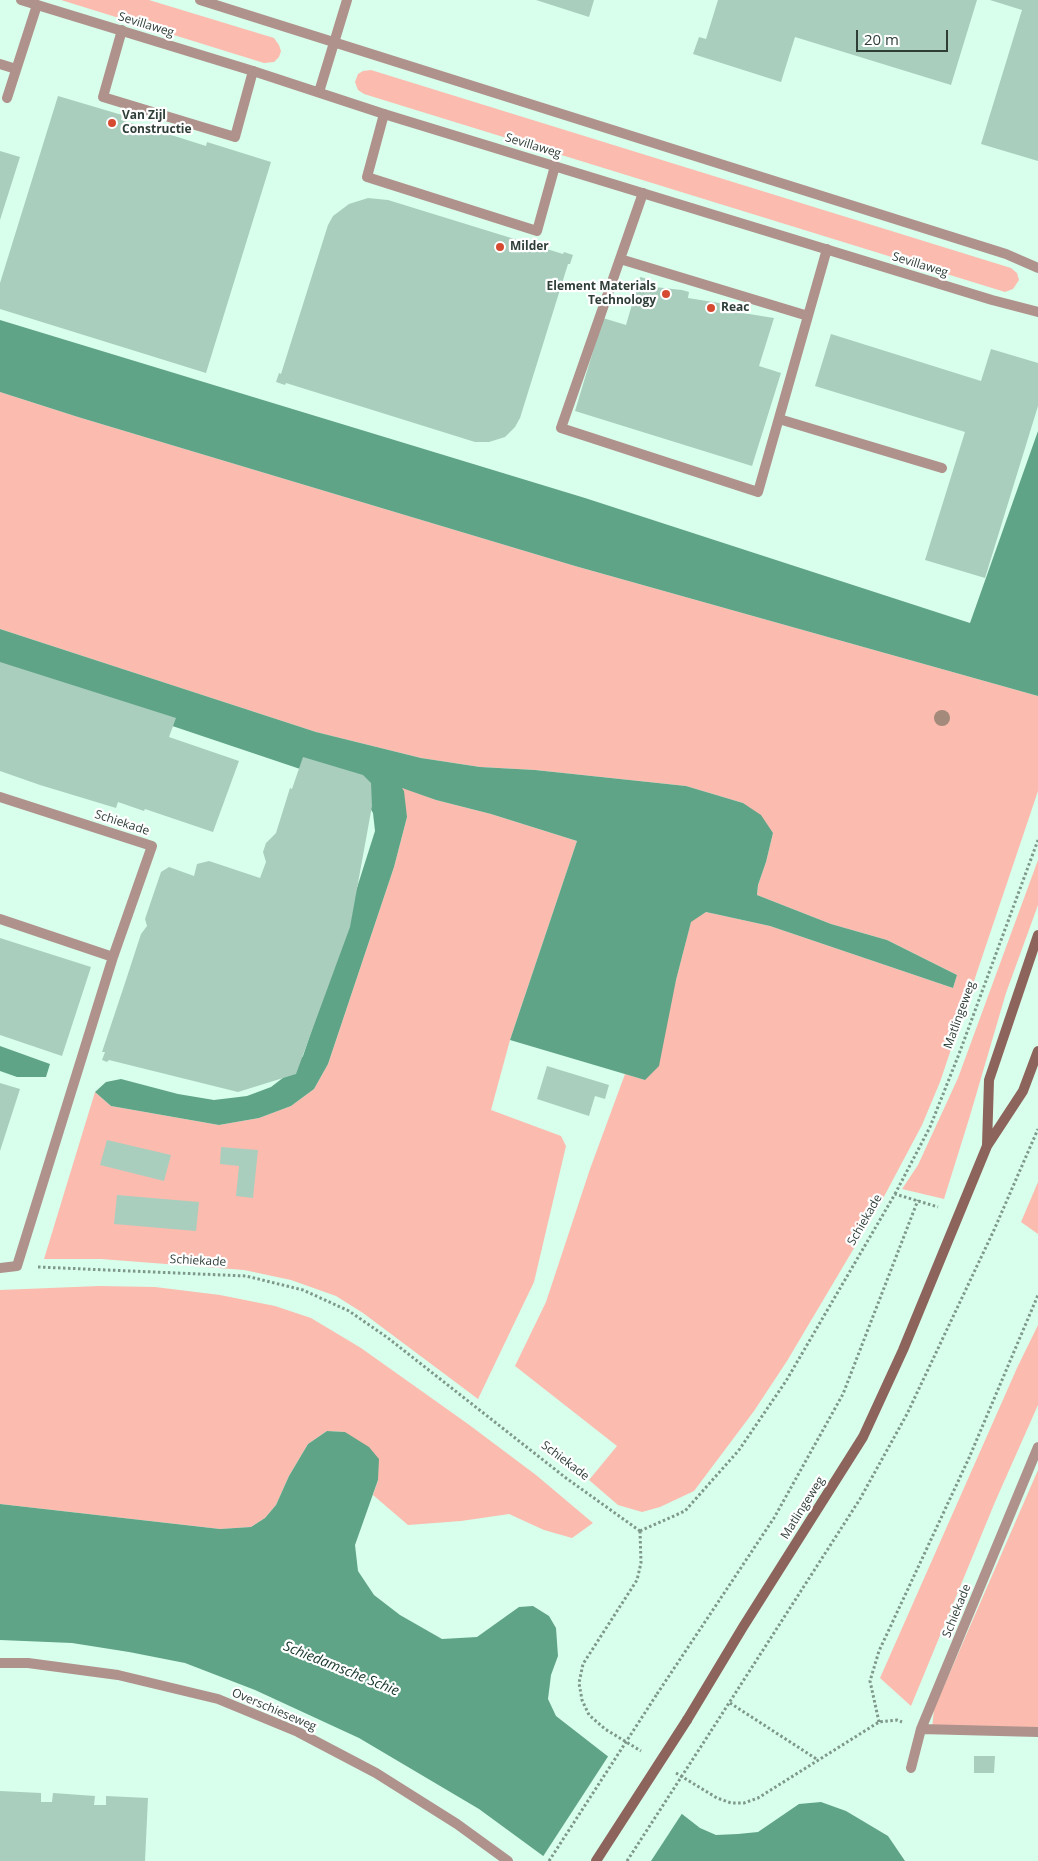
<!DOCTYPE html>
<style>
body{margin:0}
#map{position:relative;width:1038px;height:1861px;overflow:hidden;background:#d8feec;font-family:"Open Sans",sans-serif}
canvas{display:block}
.scale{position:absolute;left:856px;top:30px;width:92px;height:22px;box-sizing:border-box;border:2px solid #2f3f38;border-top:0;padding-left:6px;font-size:15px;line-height:18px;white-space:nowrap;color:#2f3f38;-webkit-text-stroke:4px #fff;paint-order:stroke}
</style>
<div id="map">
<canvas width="1038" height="1861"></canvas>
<div class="scale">20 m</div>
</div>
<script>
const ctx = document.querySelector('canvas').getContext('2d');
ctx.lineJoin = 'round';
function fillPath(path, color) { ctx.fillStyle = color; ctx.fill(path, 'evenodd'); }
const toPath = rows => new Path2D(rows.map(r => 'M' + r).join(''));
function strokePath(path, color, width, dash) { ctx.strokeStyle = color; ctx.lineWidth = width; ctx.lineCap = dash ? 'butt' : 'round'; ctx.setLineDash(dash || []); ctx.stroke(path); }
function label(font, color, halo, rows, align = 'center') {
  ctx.font = font + ' "Open Sans",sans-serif'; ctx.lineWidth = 4.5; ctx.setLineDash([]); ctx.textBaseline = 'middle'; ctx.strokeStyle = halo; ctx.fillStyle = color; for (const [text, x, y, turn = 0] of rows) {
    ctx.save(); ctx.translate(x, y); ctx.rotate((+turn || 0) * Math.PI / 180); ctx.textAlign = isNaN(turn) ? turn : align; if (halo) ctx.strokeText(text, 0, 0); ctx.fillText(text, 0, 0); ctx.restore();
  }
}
fillPath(toPath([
 [61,0,149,0,274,38,279,45,281,51,279,57,274,62,264,63],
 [371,70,1011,268,1017,273,1019,280,1013,289,1005,292,364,94,358,90,355,82,358,74,363,71],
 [0,392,78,417,575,566,1038,696,1038,791,940,1082,922,1125,879,1206,787,1361,754,1411,694,1491,660,1507,642,1512,618,1505,589,1480,617,1446,515,1366,546,1302,590,1169,625,1074,645,1080,676,980,691,921,706,912,770,926,953,988,957,975,887,940,831,924,757,895,758,885,766,862,773,833,743,803,686,786,535,770,480,767,421,758,316,732,0,629],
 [401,787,436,800,491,814,577,841,510,1040,491,1110,561,1136,566,1146,534,1282,478,1399,363,1313,336,1296,291,1280,244,1270,101,1259,44,1259,95,1092,111,1106,219,1125,259,1118,291,1106,314,1089,328,1064,394,867,407,817],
 [1038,860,1038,905,1006,993,969,1119,944,1199,902,1189,918,1165,958,1078],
 [1038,1182,1038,1234,1021,1222],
 [99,1286,155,1287,220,1295,275,1306,311,1318,361,1348,468,1424,536,1475,593,1523,572,1538,544,1530,509,1514,461,1521,408,1525,373,1495,378,1480,345,1432,327,1431,308,1444,289,1476,276,1505,265,1518,251,1527,220,1529,0,1504,0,1290],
 [1038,1325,1038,1405,995,1502,911,1706,880,1678,1017,1368],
 [1038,1470,1038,1736,932,1729,934,1709]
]), '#fbbcaf');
fillPath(toPath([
 [0,320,585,498,970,623,1038,431,1038,696,575,566,78,417,0,392],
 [0,629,316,732,421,758,480,767,535,770,686,786,743,803,761,815,773,833,766,862,758,885,757,895,831,924,887,940,957,975,953,988,770,926,706,912,691,922,676,980,659,1066,645,1080,510,1040,577,841,491,814,436,800,402,788,404,791,407,817,394,867,328,1064,314,1089,291,1106,259,1118,219,1125,111,1106,95,1092,106,1082,121,1079,178,1094,214,1100,247,1096,271,1087,288,1074,303,1056,315,1020,375,831,373,813,366,801,315,774,0,668],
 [0,1046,50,1064,46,1077,17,1077,0,1071],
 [327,1431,345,1432,369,1447,379,1459,378,1480,355,1545,358,1571,374,1595,400,1615,442,1639,477,1637,519,1607,533,1606,549,1616,556,1628,558,1656,551,1675,548,1699,556,1716,700,1828,716,1835,738,1834,758,1832,799,1804,821,1802,846,1811,888,1836,905,1861,550,1861,479,1809,359,1738,255,1690,185,1663,129,1652,72,1643,0,1640,0,1504,220,1529,251,1527,265,1518,276,1505,289,1476,308,1444]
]), '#60a488');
fillPath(toPath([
 [609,1755,683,1812,651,1861,546,1861,542,1858]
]), '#d8feec');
fillPath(toPath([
 [536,0,594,0,589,17],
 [718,0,977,0,951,85,795,37,781,82,693,54,699,37,706,39],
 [990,0,1038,0,1038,161,981,144,1022,10],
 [58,96,122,115,121,120,162,132,163,128,166,130,165,133,206,146,207,142,271,162,206,373,0,309,0,283],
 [0,151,20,157,0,220],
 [368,198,388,200,563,254,564,252,573,255,570,264,568,264,520,418,515,427,505,437,489,442,475,442,286,383,285,385,276,382,279,373,281,374,328,225,333,216,349,204],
 [640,277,648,279,646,286,682,290,689,292,688,298,732,305,730,311,774,318,759,366,781,373,752,466,575,411,603,318,626,325],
 [831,334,981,381,991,349,1038,363,1038,406,985,578,925,560,965,432,815,386],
 [0,662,176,718,169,737,239,761,213,832,145,809,144,811,118,802,116,808,40,785,0,771],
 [303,757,363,775,371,783,372,806,350,927,296,1074,238,1092,109,1060,107,1062,102,1060,105,1052,102,1052,125,983,141,934,147,926,145,919,161,872,169,867,194,876,197,864,209,861,260,878,266,862,263,852,266,843,276,833,290,788,292,789],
 [0,938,91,967,62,1056,0,1035],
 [547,1066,609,1085,605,1099,595,1096,589,1116,537,1099],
 [0,1083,20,1089,0,1151],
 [107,1140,171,1155,164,1181,100,1165],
 [221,1147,258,1150,253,1198,236,1196,239,1166,220,1164],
 [117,1195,199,1202,196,1231,114,1224],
 [974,1756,995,1756,994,1773,974,1773],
 [0,1791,41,1793,41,1802,52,1802,53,1793,95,1796,94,1805,106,1805,106,1796,148,1798,145,1861,0,1861]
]), '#a9cebd');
strokePath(toPath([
 [895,1194,930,1127,959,1054,1038,840],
 [38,1267,246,1276,303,1290,349,1311,388,1338,566,1478,640,1531],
 [640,1531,641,1563,637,1580,583,1664,579,1683,582,1700,589,1715,605,1729,641,1751],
 [640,1531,685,1511,739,1450,786,1381,895,1194,938,1207],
 [657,1694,774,1518,843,1394,918,1200],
 [730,1703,818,1760],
 [879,1722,870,1681,879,1651,969,1458,1038,1295],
 [711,1731,860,1499,907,1414,994,1230,1038,1129],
 [676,1773,717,1798,731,1803,744,1803,758,1798,879,1722,897,1720,902,1722]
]), '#7e988c', 3, [2.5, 2.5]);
strokePath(toPath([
 [122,30,103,97,235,137,253,71],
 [0,64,16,69],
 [7,98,37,5],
 [384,114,367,177,537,231,555,166],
 [643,193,561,428,758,492,827,249],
 [620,259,808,316],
 [779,419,942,468],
 [921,1729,1038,1732],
 [911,1768,921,1729,1038,1447]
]), '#b0928c', 10);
strokePath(toPath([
 [21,0,253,71,384,114,992,300,1038,312],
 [200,0,1006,254,1038,268],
 [319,92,347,0],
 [0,797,152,846,113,957,17,1266,0,1268],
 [0,919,113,957],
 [0,1663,28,1663,118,1675,218,1699,298,1732,376,1773,457,1824,508,1861]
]), '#b0928c', 10);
strokePath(toPath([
 [987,1145,989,1080,1038,935],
 [687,1720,743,1627,863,1437,903,1350,987,1146,1023,1091,1038,1051]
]), '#8d645b', 10);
strokePath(toPath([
 [549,1861,657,1694],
 [627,1861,711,1731]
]), '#7e988c', 3, [2.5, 2.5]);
strokePath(toPath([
 [596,1861,687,1720]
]), '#8d645b', 10);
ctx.fillStyle = '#a48a7b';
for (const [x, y] of [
 [942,718]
]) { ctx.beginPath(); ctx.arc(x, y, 8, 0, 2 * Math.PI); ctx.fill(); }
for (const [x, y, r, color] of [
 [112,123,5,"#d64a32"],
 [500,247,5,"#d64a32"],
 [666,294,5,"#d64a32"],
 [711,308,5,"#d64a32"]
]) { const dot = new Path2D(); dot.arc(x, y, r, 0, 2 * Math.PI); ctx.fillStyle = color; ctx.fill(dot); strokePath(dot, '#fff', 2); }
label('12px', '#2f3f38', '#fff', [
 ["Sevillaweg",146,25,17],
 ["Sevillaweg",533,146,17],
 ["Sevillaweg",920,265,17],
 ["Schiekade",122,823,18],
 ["Matlingeweg",960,1015,-70],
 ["Schiekade",865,1220,-60],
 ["Schiekade",198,1261,3],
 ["Schiekade",565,1461,37],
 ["Matlingeweg",803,1508,-58],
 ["Schiekade",957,1611,-68],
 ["Overschieseweg",274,1710,23]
]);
label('bold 12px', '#2f3f38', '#fff', [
 ["Van Zijl",122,116],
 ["Constructie",122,130],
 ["Milder",510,247],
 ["Element Materials",656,287,"right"],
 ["Technology",656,301,"right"],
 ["Reac",721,308]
], 'left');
label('italic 14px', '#133327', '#fff', [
 ["Schiedamsche Schie",341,1669,22]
]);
</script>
